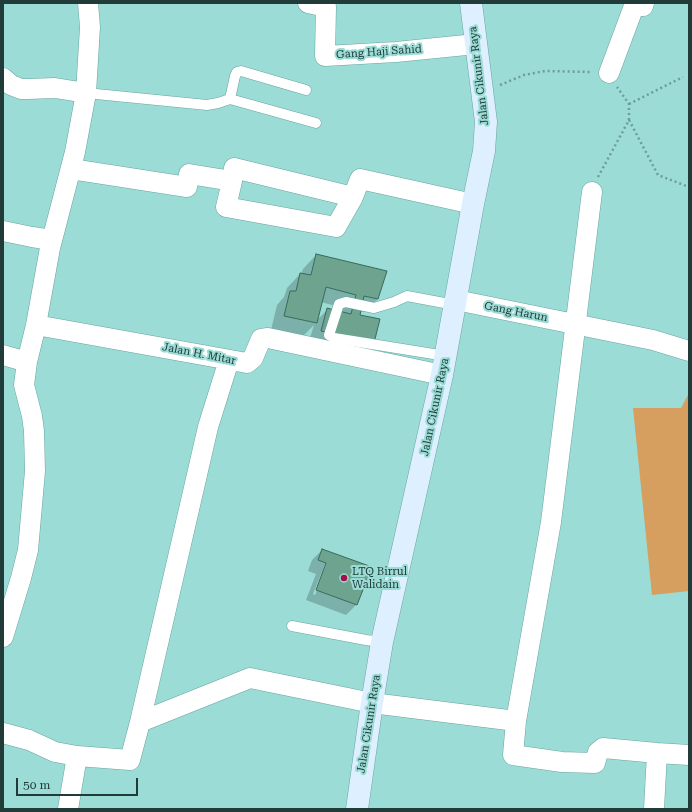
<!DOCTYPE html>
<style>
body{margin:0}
#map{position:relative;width:692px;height:812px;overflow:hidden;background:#9cdcd6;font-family:"Roboto Serif",serif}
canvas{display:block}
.frame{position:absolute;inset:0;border:4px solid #203b38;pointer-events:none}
.scale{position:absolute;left:16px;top:778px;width:122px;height:18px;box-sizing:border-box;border:2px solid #203b38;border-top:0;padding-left:5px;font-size:12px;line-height:14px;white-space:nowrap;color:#203b38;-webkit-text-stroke:3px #9cdcd6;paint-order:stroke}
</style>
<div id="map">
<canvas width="692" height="812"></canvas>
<div class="frame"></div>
<div class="scale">50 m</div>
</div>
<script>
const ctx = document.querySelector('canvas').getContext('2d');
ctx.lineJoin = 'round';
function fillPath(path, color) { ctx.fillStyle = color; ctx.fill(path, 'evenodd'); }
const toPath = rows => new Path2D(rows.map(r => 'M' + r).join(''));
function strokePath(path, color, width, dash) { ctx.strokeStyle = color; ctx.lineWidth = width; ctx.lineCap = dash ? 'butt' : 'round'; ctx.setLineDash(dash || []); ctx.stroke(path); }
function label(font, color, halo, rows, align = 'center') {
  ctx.font = font + ' "Roboto Serif",serif'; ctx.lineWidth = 4; ctx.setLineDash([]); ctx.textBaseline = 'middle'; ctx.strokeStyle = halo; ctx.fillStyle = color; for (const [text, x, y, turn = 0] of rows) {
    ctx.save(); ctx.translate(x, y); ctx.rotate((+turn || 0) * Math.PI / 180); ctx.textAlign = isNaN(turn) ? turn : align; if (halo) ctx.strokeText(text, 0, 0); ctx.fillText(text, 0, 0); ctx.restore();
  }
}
fillPath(toPath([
 [689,393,689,591,652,595,633,408,681,408]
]), '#d69e5f');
fillPath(toPath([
 [316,255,378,299,364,312,360,311,359,316,373,343,359,356,308,344,314,325,303,336,271,330,277,305,284,297,287,288,300,274,301,274,303,269],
 [321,302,343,308,342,313,328,309,317,320],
 [322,550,356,605,346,615,306,600,316,574,308,571,312,560],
 [325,564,327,564,315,595,313,594]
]), '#0003');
const building = toPath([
 [316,254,387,271,378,299,364,296,360,315,380,319,374,343,321,331,327,308,351,314,356,295,326,287,317,323,284,316,290,291,296,291,300,273,311,275,316,254],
 [322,549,372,567,357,605,316,590,326,563,318,560,322,549]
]);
fillPath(building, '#6ea48f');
strokePath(building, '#366b58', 1);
const lane = toPath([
 [86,93,207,105,218,103,230,99,316,123],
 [230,99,235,76,237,72,241,71,306,90],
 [446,356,334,338,329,335,339,304,346,302,374,308,394,302,407,296,455,305],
 [292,626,366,640,382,642]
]);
const street = toPath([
 [308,3,326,7,325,56,396,52,476,44],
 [609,73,634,6,643,6,644,3],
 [3,78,11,85,21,89,28,89,55,88,86,93],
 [71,169,187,187,189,174,232,181,234,168,353,197,360,179,473,204],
 [232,181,226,207,336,227,353,197],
 [592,192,551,522,516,721,513,755,562,762,595,763,598,752,603,748,657,753,689,755],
 [3,231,32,237,52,240],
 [456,300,653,340,689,351],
 [36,325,247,363,253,358,261,339,268,338,442,375],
 [3,355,27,362],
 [3,637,21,578,28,550,35,471,34,431,32,416,24,385,27,362,36,325,50,248,75,152,86,93,90,27,88,3],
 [140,722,208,427,229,360],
 [3,733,29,740,55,752,77,756],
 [68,809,77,756,130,760,140,722,250,678,372,703,516,721],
 [654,809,657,753]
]);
const secondary = toPath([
 [357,809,372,703,382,642,442,375,473,204,484,151,486,122,471,3]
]);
strokePath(lane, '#66a59f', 11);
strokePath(street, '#66a59f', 21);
strokePath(secondary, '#66a59f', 23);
strokePath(toPath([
 [500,85,524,75,545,71,592,72],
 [629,104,683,77],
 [629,120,658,175,689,187],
 [598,177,629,120,629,104,617,87]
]), '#6c9d98', 2.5, [2, 3]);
strokePath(lane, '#fff', 10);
strokePath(street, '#fff', 20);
strokePath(secondary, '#deefff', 22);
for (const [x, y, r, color] of [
 [344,578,4,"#a50f47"]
]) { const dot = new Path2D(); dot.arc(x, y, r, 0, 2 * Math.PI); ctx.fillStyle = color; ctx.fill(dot); strokePath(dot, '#9cdcd6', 1.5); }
label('11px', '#203b38', '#9cdcd6', [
 ["Gang Haji Sahid",379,52,-4],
 ["Jalan Cikunir Raya",479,76,-97],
 ["Gang Harun",516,312,11],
 ["Jalan H. Mitar",199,354,11],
 ["Jalan Cikunir Raya",435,407,-78],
 ["Jalan Cikunir Raya",369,724,-81]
]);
label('11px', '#203b38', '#9cdcd6', [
 ["LTQ Birrul",352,572],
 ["Walidain",352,585]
], 'left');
</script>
